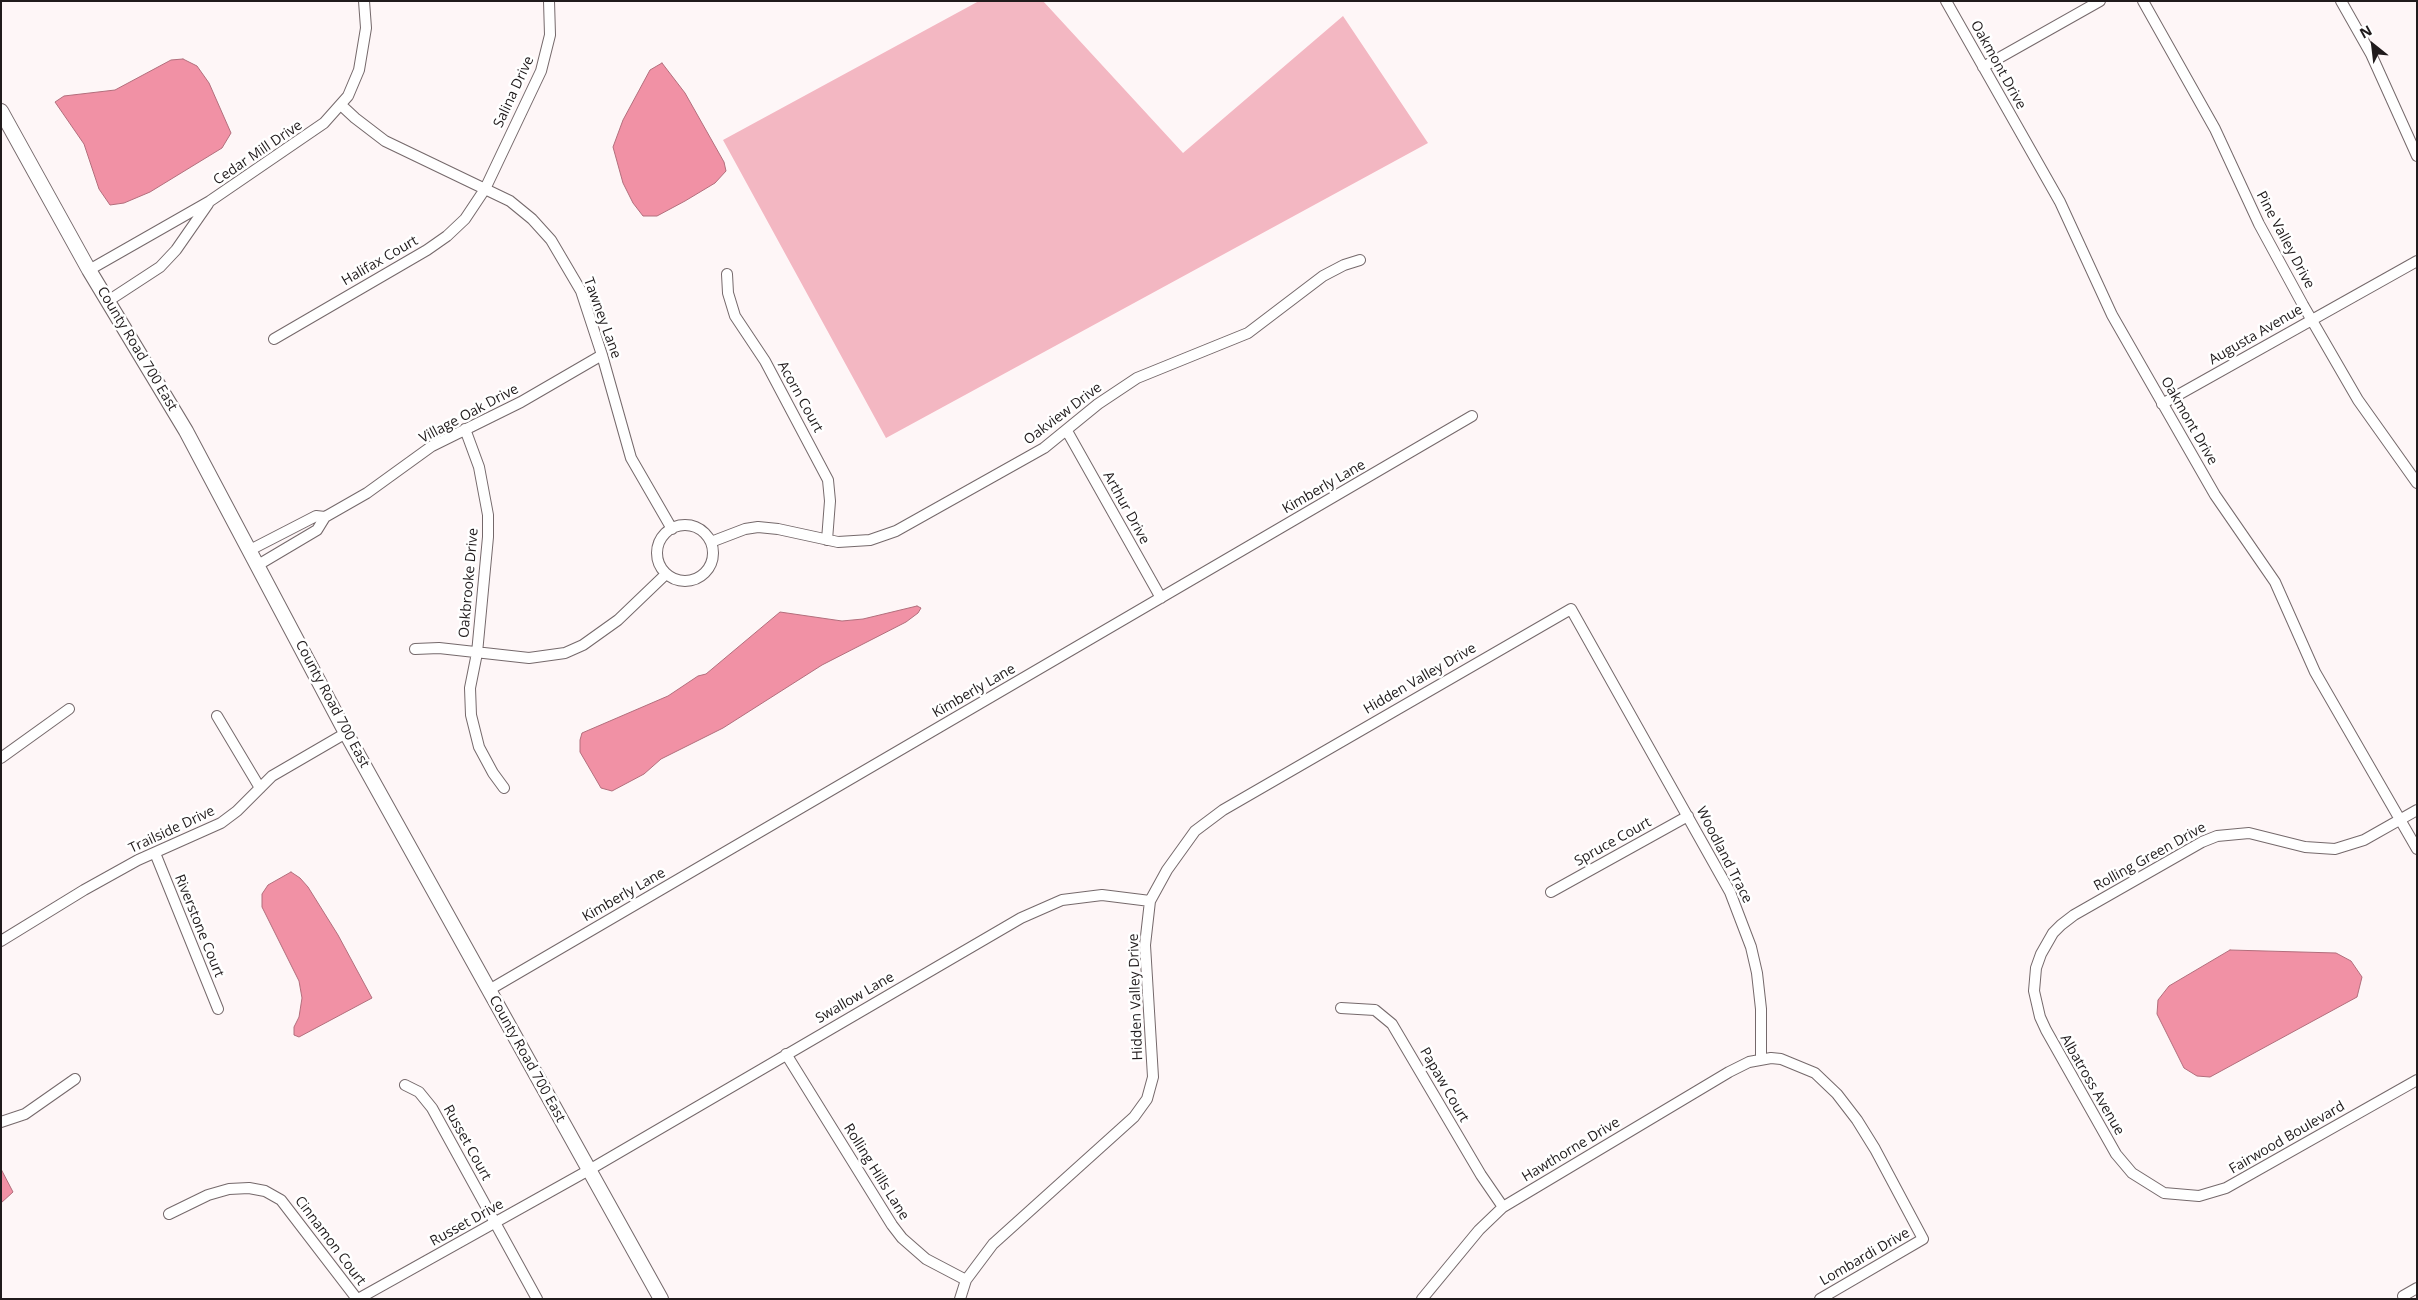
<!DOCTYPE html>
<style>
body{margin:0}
#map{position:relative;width:2418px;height:1300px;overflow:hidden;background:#fef6f7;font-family:"Open Sans",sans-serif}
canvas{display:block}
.frame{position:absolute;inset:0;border:2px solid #201b1c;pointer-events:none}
.north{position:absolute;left:2348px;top:20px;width:50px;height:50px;-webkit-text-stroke:4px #fff;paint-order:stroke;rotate:331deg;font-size:14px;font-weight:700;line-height:20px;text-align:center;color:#201b1c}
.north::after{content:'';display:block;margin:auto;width:18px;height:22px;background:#201b1c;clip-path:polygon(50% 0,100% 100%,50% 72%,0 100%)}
</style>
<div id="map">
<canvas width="2418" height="1300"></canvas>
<div class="frame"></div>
<div class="north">N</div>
</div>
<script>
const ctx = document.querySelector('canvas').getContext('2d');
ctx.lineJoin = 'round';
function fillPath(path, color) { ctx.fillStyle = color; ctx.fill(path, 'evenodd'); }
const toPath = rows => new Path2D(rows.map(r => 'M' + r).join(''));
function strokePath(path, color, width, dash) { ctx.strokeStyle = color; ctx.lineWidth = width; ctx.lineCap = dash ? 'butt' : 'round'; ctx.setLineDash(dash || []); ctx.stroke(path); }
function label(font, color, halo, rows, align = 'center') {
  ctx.font = font + ' "Open Sans",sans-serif'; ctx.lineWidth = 5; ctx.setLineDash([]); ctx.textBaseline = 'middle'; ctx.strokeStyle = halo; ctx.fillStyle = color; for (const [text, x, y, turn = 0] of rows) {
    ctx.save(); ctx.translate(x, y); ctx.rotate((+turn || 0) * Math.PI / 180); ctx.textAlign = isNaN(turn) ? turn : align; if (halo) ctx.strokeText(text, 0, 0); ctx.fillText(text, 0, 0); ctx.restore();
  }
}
fillPath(toPath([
 [979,1,1043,1,1183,153,1343,16,1428,143,886,438,723,140]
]), '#f3b7c2');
const water = toPath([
 [183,59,197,66,209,83,231,133,222,148,150,192,124,203,110,205,99,189,84,144,55,102,64,96,115,90,171,60,183,59],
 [662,63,685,93,724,162,726,171,715,183,685,201,657,216,643,216,633,203,623,183,613,147,623,120,650,70,662,63],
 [917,606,921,608,918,613,906,622,822,665,723,728,661,759,644,774,612,791,601,788,580,752,580,740,582,733,668,696,698,676,706,674,780,612,842,621,863,619,917,606],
 [291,872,300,878,308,887,338,935,372,998,299,1037,294,1035,294,1027,299,1017,302,998,299,981,262,907,262,894,268,885,291,872],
 [2230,950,2336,953,2351,961,2362,977,2357,997,2210,1077,2197,1076,2184,1068,2157,1014,2158,1000,2169,986,2230,950],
 [1,1169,13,1192,1,1203,1,1169]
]);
fillPath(water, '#f191a5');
strokePath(water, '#b26e7c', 1);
const minor = toPath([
 [1946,1,2060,202,2112,315,2215,495,2275,582,2315,672,2417,849],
 [2143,1,2215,129,2259,224,2303,305,2358,400,2417,483],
 [2341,1,2371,54,2417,156],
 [1983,67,2100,1],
 [341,105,355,118,385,141,510,201,532,219,551,240,581,291,602,355,631,458,672,529],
 [89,270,210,201,324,123,348,96,359,70,366,28,364,1],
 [727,274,728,293,735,316,765,361,828,480,830,501,827,540],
 [108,301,160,267,176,250,208,204],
 [274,339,427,250,447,236,465,219,485,189,541,71,550,35,549,1],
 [2162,404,2417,261],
 [465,429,479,467,488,515,488,537,477,653,470,688,471,715,479,747,493,773,504,788],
 [1067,431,1161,598],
 '657 553a28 28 0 1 1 56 0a28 28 0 1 1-56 0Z',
 [711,542,745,529,758,527,778,529,838,542,870,540,896,531,1044,448,1098,404,1137,378,1248,333,1323,276,1344,265,1360,260],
 [250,550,316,516,325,517],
 [258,565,317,530,325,517,367,493,432,446,521,402,602,355],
 [415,649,439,648,529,658,565,653,583,645,618,620,666,574],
 [217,716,260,788],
 [1,758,69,709],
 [2417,810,2364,840,2335,849,2305,847,2249,833,2217,836,2202,842,2074,915,2061,925,2053,933,2041,954,2036,968,2034,991,2040,1017,2046,1030,2116,1154,2132,1173,2164,1193,2199,1196,2226,1188,2417,1080],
 [155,853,218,1009],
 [1551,892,1688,816],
 [1,941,84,890,138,860,221,823,237,811,272,776,346,733],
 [489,990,1472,416],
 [1341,1008,1375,1010,1392,1024,1481,1175,1503,1207],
 [786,1054,892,1225,902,1238,926,1259,966,1280],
 [405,1085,419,1092,432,1108,537,1299],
 [1,1122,25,1114,75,1079],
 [169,1214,208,1195,229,1189,249,1188,265,1191,281,1200,357,1299],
 [2403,1296,2417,1288],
 [358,1299,589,1170,1021,918,1062,900,1102,895,1150,901],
 [960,1299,966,1280,993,1244,1134,1117,1147,1099,1153,1077,1145,945,1150,901,1167,870,1195,831,1223,810,1571,609,1730,892,1751,947,1757,973,1761,1009,1761,1059],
 [1422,1299,1479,1230,1503,1207,1729,1072,1749,1062,1771,1058,1781,1059,1815,1073,1837,1094,1857,1120,1875,1149,1923,1239,1820,1299]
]);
const secondary = toPath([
 [1,111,89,270,186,431,346,733,661,1299]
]);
strokePath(minor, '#75696b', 12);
strokePath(secondary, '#75696b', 16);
strokePath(minor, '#fff', 10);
strokePath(secondary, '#fff', 14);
label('14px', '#201b1c', '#fff', [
 ["Oakmont Drive",1998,65,61],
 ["Salina Drive",514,92,-65],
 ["Cedar Mill Drive",258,153,-34],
 ["Pine Valley Drive",2285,240,62],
 ["Halifax Court",380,261,-30],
 ["Tawney Lane",602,318,70],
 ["Augusta Avenue",2256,335,-30],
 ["County Road 700 East",137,349,59],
 ["Acorn Court",800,397,61],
 ["Village Oak Drive",469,414,-28],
 ["Oakview Drive",1063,414,-37],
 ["Oakmont Drive",2189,421,60],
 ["Kimberly Lane",1324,487,-30],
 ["Arthur Drive",1126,508,61],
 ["Oakbrooke Drive",469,583,-85],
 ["Hidden Valley Drive",1420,679,-30],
 ["Kimberly Lane",974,691,-30],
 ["County Road 700 East",332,704,62],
 ["Trailside Drive",172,830,-25],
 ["Spruce Court",1613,842,-29],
 ["Woodland Trace",1724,855,63],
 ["Rolling Green Drive",2150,857,-29],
 ["Kimberly Lane",624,895,-30],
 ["Riverstone Court",199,926,68],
 ["Hidden Valley Drive",1136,997,-92],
 ["Swallow Lane",855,998,-30],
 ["County Road 700 East",527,1059,61],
 ["Papaw Court",1444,1085,60],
 ["Albatross Avenue",2092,1085,60],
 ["Fairwood Boulevard",2287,1138,-30],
 ["Russet Court",467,1143,61],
 ["Hawthorne Drive",1571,1150,-31],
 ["Rolling Hills Lane",876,1172,58],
 ["Russet Drive",467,1223,-29],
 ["Cinnamon Court",330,1241,53],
 ["Lombardi Drive",1865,1257,-30]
]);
</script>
